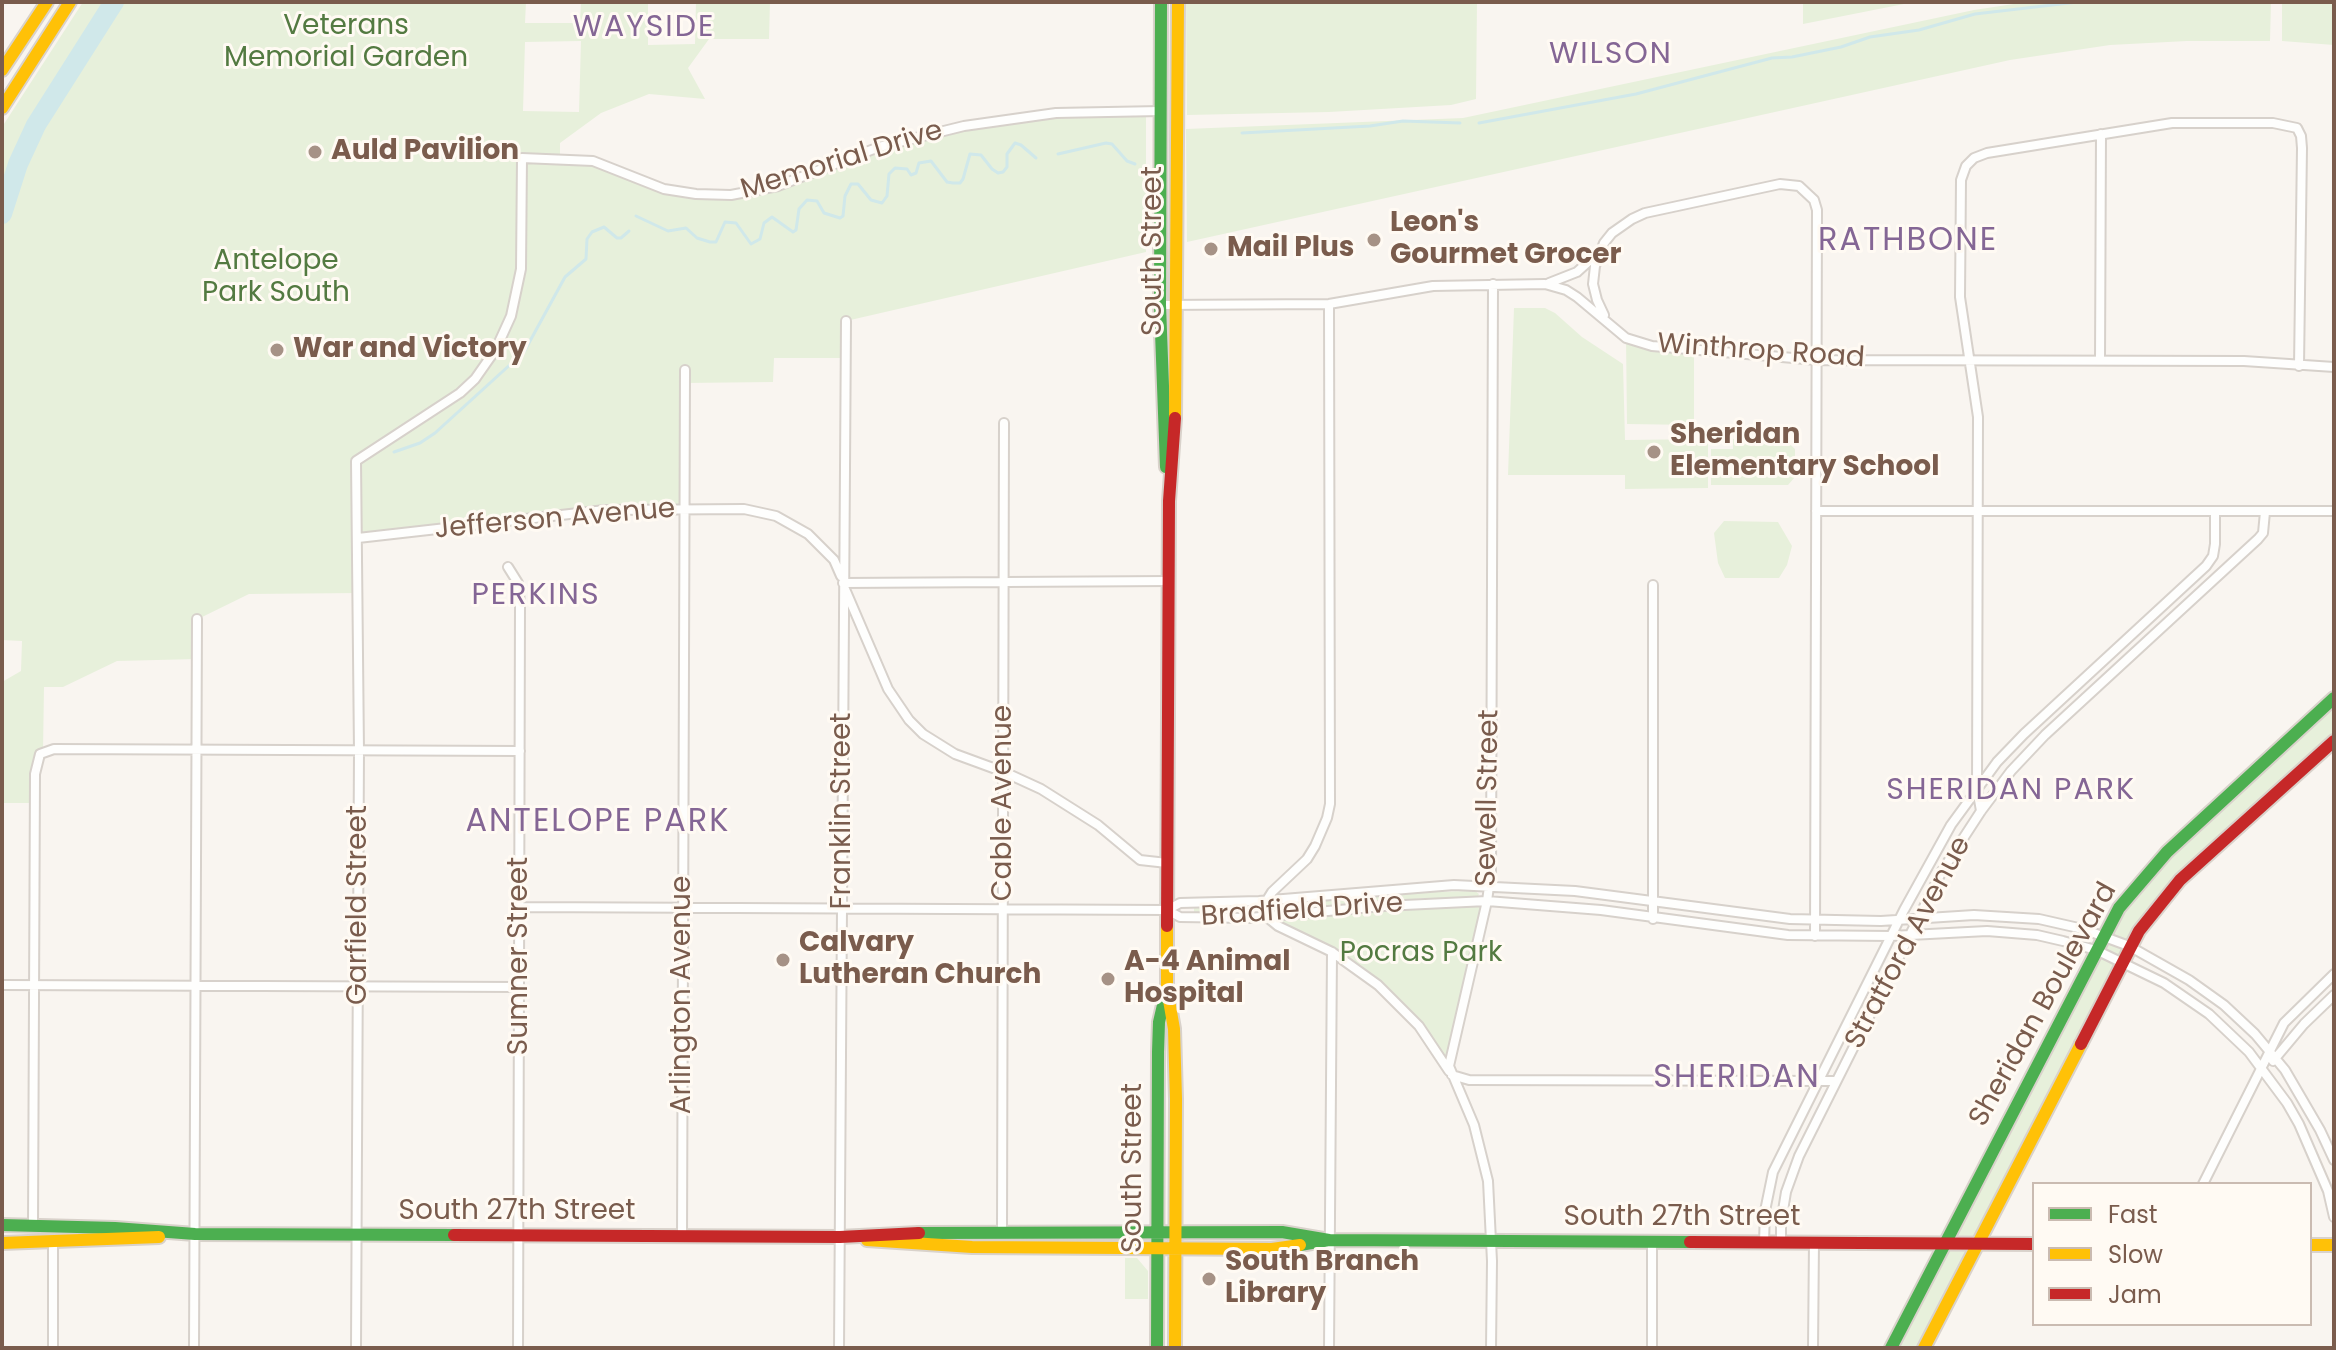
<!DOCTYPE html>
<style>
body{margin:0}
#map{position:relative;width:2336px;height:1350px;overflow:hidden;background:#f9f5f0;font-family:Poppins,sans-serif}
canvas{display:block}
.frame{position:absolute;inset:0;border:4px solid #7a5c4d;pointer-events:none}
.legend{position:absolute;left:2032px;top:1182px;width:280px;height:144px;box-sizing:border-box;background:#fffaf3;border:2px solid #cabbb1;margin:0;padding:10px 14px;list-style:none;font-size:24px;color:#7a5c4d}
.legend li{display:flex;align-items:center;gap:16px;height:40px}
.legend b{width:40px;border:2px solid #cabbb1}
</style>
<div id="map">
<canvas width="2336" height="1350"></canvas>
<div class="frame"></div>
<ul class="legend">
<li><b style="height:10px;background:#4caf50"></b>Fast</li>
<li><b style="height:10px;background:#ffc107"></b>Slow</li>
<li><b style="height:10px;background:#c62828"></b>Jam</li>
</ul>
</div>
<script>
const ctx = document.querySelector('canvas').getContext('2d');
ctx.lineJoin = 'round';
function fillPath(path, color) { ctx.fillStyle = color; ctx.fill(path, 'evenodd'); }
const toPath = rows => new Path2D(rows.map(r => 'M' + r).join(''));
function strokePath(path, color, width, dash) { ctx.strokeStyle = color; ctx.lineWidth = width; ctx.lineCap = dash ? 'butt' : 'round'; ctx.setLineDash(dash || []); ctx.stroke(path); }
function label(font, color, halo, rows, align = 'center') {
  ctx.font = font + ' Poppins,sans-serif'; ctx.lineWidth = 6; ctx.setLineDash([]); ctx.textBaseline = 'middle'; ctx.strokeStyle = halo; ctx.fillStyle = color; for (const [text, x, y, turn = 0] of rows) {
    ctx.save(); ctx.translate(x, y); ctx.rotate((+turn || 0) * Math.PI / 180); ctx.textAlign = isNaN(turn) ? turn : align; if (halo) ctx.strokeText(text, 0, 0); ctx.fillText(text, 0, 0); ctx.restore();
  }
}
fillPath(toPath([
 [83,2,526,2,525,23,580,23,581,2,648,2,648,45,695,44,696,2,770,2,769,39,709,39,688,68,705,99,649,94,601,113,560,143,560,158,582,159,676,191,753,192,879,147,1007,119,1146,111,1146,252,846,321,845,358,774,358,773,382,685,383,683,509,605,510,358,538,358,593,249,594,198,619,197,659,117,661,63,687,44,687,43,752,40,754,35,803,2,803,2,682,21,671,22,641,2,640,2,127],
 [581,41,579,112,523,111,525,42],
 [1186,2,1477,2,1476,99,1451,105,1329,112,1187,115],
 [1803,2,1914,2,1803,24],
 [2027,2,2271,2,2270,41,2187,41,2110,45,2010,60,1187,242,1186,129,1463,118,1974,10],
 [2282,2,2334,2,2334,45,2282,41],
 [1514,308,1545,308,1555,313,1582,337,1623,364,1625,440,1708,439,1708,488,1625,489,1625,475,1508,475],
 [1626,338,1694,350,1694,425,1627,424],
 [1733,439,1784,439,1795,449,1795,477,1788,485,1711,485,1711,449,1733,449],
 [1724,521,1778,522,1792,546,1787,565,1779,578,1725,578,1718,563,1714,533],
 [2334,698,2334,741,2159,903,1924,1348,1891,1348,1937,1256,2141,879],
 [1475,891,1479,894,1477,898,1425,898,1303,910,1298,907,1300,903,1425,892],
 [1487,901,1449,1066,1378,985,1267,917],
 [1242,907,1246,908,1245,914,1194,913,1194,908,1197,907],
 [1125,1258,1137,1258,1148,1271,1148,1299,1125,1299]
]), '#e7f0db');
strokePath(toPath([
 [1479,123,1636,94,1772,58,1792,57,1841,47,1870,37,1919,30,1975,14,2078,2],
 [1242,133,1370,126,1403,121,1460,123],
 [1058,154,1106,143,1112,144,1127,161,1135,164],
 [636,216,668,231,686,228,697,238,710,242,716,242,725,222,736,223,751,244,760,239,764,223,772,217,793,232,796,230,799,209,807,200,817,201,824,213,840,218,843,216,845,196,851,184,858,184,871,200,882,203,887,196,889,174,895,168,907,169,911,175,916,173,919,163,931,161,947,182,953,183,960,183,963,179,970,154,981,155,992,169,998,173,1003,172,1007,167,1007,154,1015,143,1021,145,1036,158],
 [394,452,420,443,435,433,524,352,565,277,586,259,587,239,592,232,604,227,617,238,621,238,629,231]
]), '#d0e8ea', 3);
strokePath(toPath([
 [2,214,18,164,36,125,114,2]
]), '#d0e8ea', 20);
const street = toPath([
 [1549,283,1577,272,1598,253],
 [1329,304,1330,804,1327,818,1315,846,1307,859,1272,892,1267,900,1267,917,1278,926,1332,952,1378,985,1419,1026,1449,1071],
 [1160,305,1329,304,1433,286,1545,284,1566,290,1577,297,1626,338,1652,346,1817,360,2244,361,2334,367],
 [1604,315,1597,300,1593,284,1595,266,1604,243,1612,233,1632,219,1645,213,1780,184,1799,186,1814,200,1817,210,1815,936],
 [2100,360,2101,134],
 [1816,511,2334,511],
 [358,538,605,510,744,509,776,516,808,534,834,560,841,576],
 [508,567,518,583,520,603,518,1348],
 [843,583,1169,581],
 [845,589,888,689,909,720,923,734,955,754,1004,772,1041,789,1098,825,1140,860,1167,863],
 [1981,811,1977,788,1978,417,1960,297,1961,180,1966,166,1974,158,1987,153,2172,123,2273,123,2297,128,2301,136,2302,148,2299,366],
 [520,907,1167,910,1180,903,1259,901,1454,885,1575,891,1790,919,1881,921,1974,915,2039,919,2083,929,2129,946,2189,980,2224,1005,2255,1034,2285,1070,2320,1130,2334,1160],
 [1167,910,1180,917,1249,918,1384,906,1487,901,1601,910,1788,935,1891,936,1987,931,2037,935,2063,941,2096,950,2164,983,2209,1014,2249,1052,2287,1103,2299,1124,2328,1191,2334,1217],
 [1653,919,1653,585],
 [2,985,520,987],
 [2273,1061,2304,1024,2334,995],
 [1452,1075,1469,1080,1836,1081],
 [2203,1184,2284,1023,2334,974],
 [33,1225,35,774,40,754,54,749,520,751],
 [1002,1231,1004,423],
 [682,1237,685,370],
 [1764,1242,1765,1211,1773,1172,1904,910,1951,825,1997,762,2024,734,2206,566,2213,556,2215,544,2215,512],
 [1781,1242,1781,1223,1786,1192,1799,1156,1942,871,1981,811,2011,771,2045,735,2258,539,2263,533,2265,512],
 [53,1348,53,1243],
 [194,1348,197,619],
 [356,1348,359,751,356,461,460,393,475,379,496,349,511,316,521,269,522,158,593,161,664,189,696,194,731,195,778,186,879,147,964,126,1056,113,1160,111],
 [839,1348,846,321],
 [1329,1348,1332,952],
 [1491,1348,1492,1261,1488,1181,1474,1125,1449,1066,1487,901,1491,872,1493,284],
 [1652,1348,1652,1242],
 [1813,1348,1814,1242]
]);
const fast = toPath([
 [1161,2,1160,305,1166,467],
 [2,1225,115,1228,195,1234,454,1235],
 [919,1233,1282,1232,1329,1240],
 [1300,1245,1329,1240,1690,1242],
 [1157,1348,1158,1052,1159,1022,1166,992],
 [1891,1348,2119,908,2167,852,2334,698]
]);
const slow = toPath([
 [2,70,47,2],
 [2,108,70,2],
 [1175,418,1178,2],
 [1167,926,1167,989,1174,1029,1176,1099,1175,1348],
 [867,1240,972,1247,1272,1249,1300,1245],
 [2,1243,159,1237],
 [2310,1245,2334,1245],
 [1924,1348,2081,1044]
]);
const jam = toPath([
 [1167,926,1169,501,1175,418],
 [2081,1044,2139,931,2180,880,2334,741],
 [454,1235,840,1237,919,1233],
 [1690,1242,2034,1244]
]);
strokePath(street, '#d7d1cb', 12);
strokePath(fast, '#d9d2cb', 16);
strokePath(slow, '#d9d2cb', 16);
strokePath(jam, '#d9d2cb', 16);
strokePath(street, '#fefefd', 8);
strokePath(fast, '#4caf50', 12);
strokePath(slow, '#ffc107', 12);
strokePath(jam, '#c62828', 12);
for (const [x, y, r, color] of [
 [315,152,8,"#a69286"],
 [1374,240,8,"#a69286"],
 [1211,249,8,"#a69286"],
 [277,350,8,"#a69286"],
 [1654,452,8,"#a69286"],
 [783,960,8,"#a69286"],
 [1108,979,8,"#a69286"],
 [1209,1279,8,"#a69286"]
]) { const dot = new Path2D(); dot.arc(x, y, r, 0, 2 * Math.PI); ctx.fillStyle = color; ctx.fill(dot); strokePath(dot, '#fffaf3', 3); }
label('28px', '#537a41', '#fffaf3', [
 ["Veterans",346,27],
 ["Memorial Garden",346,59],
 ["Antelope",276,262],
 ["Park South",276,294],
 ["Pocras Park",1421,954]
]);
label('bold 28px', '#7a5c4d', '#fffaf3', [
 ["Auld Pavilion",331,152],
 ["Leon's",1390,224],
 ["Gourmet Grocer",1390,256],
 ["Mail Plus",1227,249],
 ["War and Victory",293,350],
 ["Sheridan",1670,436],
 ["Elementary School",1670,468],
 ["Calvary",799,944],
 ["Lutheran Church",799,976],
 ["A-4 Animal",1124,963],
 ["Hospital",1124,995],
 ["South Branch",1225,1263],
 ["Library",1225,1295]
], 'left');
label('28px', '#7a5c4d', '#fffaf3', [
 ["Memorial Drive",842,161,-17],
 ["South Street",1154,251,-90],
 ["Winthrop Road",1761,352,4],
 ["Jefferson Avenue",555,520,-5],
 ["Sewell Street",1489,798,-89],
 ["Cable Avenue",1004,803,-90],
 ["Franklin Street",843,811,-90],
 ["Garfield Street",359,905,-90],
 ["Bradfield Drive",1302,911,-4],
 ["Stratford Avenue",1909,943,-62],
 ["Sumner Street",520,956,-90],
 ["Arlington Avenue",683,995,-90],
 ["Sheridan Boulevard",2044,1005,-61],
 ["South Street",1134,1168,-90],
 ["South 27th Street",517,1212],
 ["South 27th Street",1682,1218]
]);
ctx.letterSpacing = '2px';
label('30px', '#846695', '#fffaf3', [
 ["WAYSIDE",644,28],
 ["WILSON",1611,55],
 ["PERKINS",536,596],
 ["SHERIDAN PARK",2011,791]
]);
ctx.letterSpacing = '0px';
ctx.letterSpacing = '2px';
label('32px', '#846695', '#fffaf3', [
 ["RATHBONE",1908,242],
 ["ANTELOPE PARK",598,823],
 ["SHERIDAN",1737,1079]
]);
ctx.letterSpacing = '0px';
</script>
